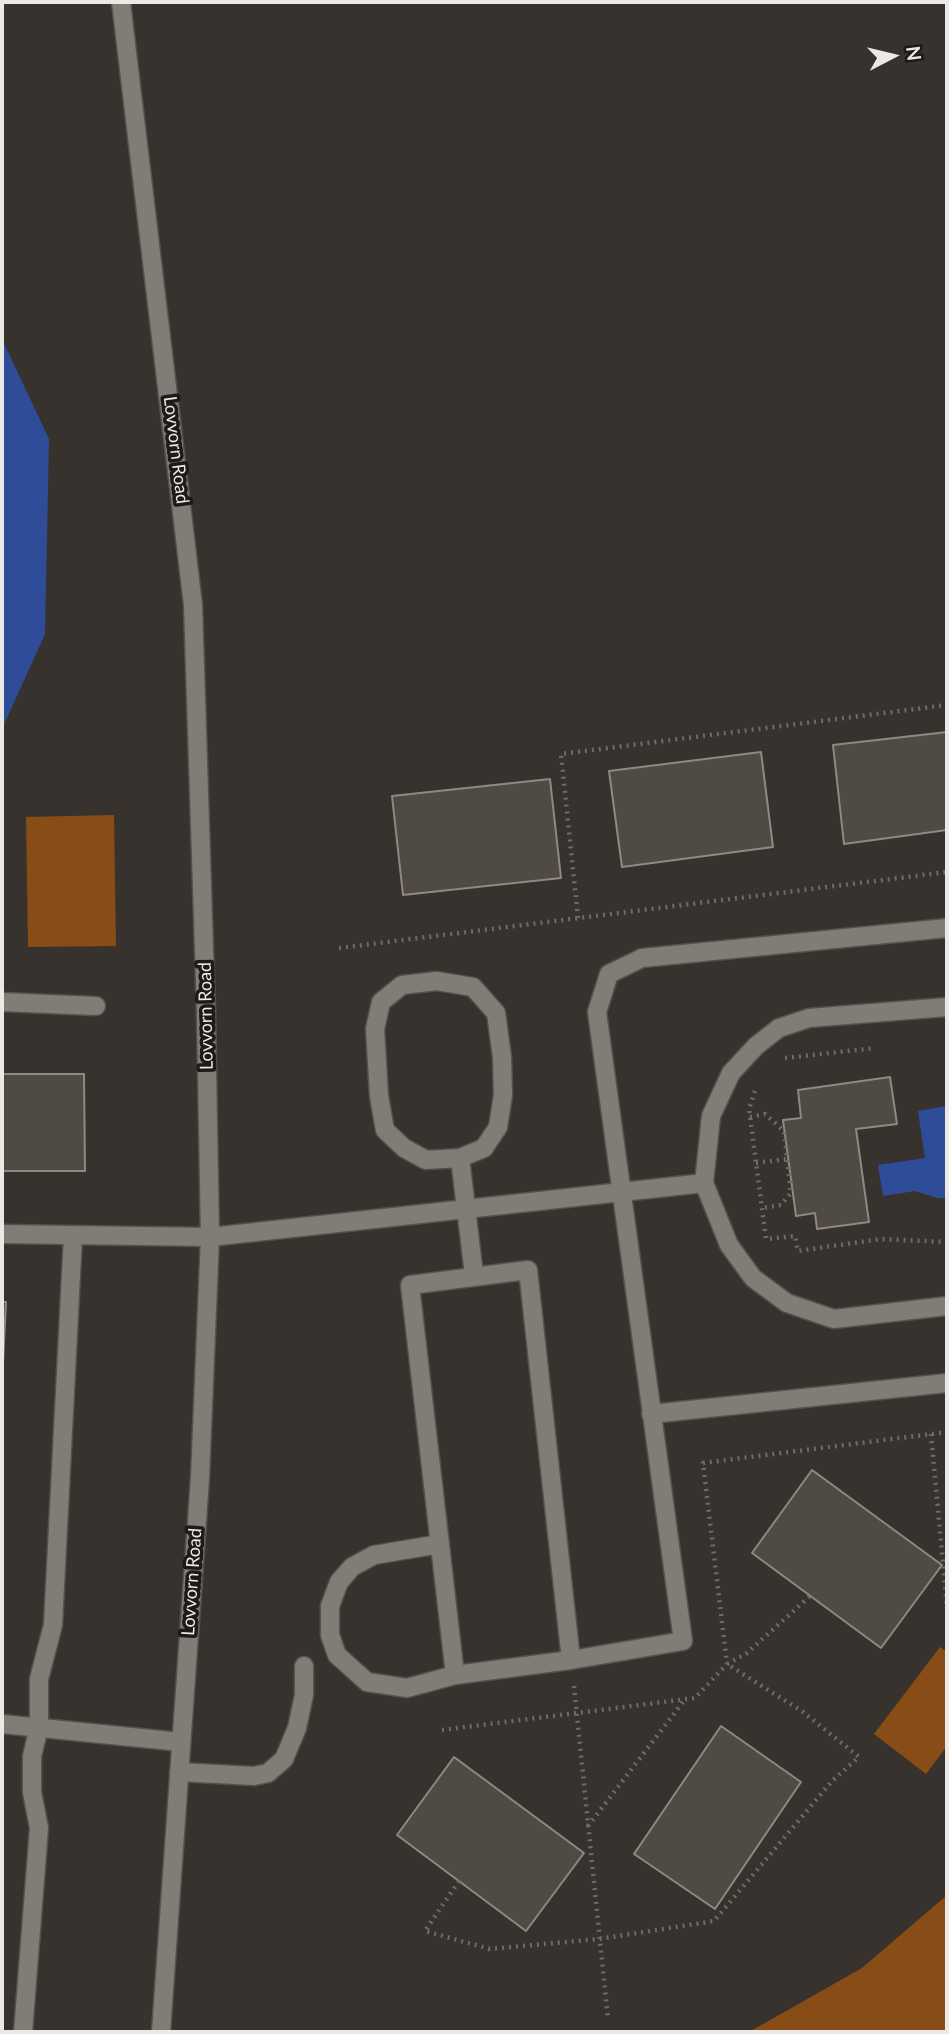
<!DOCTYPE html>
<style>
body{margin:0}
#map{position:relative;width:949px;height:2034px;overflow:hidden;background:#37322e;font-family:Lato,sans-serif}
canvas{display:block}
.frame{position:absolute;inset:0;border:4px solid #ebe8e5;pointer-events:none}
.north{position:absolute;left:858px;top:21px;width:70px;height:70px;-webkit-text-stroke:5px #1d1a19;paint-order:stroke;rotate:83deg;font-size:19px;font-weight:700;line-height:28px;text-align:center;color:#ebe8e5}
.north::after{content:'';display:block;margin:auto;width:24px;height:32px;background:#ebe8e5;clip-path:polygon(50% 0,100% 100%,50% 72%,0 100%)}
</style>
<div id="map">
<canvas width="949" height="2034"></canvas>
<div class="frame"></div>
<div class="north">N</div>
</div>
<script>
const ctx = document.querySelector('canvas').getContext('2d');
ctx.lineJoin = 'round';
function fillPath(path, color) { ctx.fillStyle = color; ctx.fill(path, 'evenodd'); }
const toPath = rows => new Path2D(rows.map(r => 'M' + r).join(''));
function strokePath(path, color, width, dash) { ctx.strokeStyle = color; ctx.lineWidth = width; ctx.lineCap = dash ? 'butt' : 'round'; ctx.setLineDash(dash || []); ctx.stroke(path); }
function label(font, color, halo, rows, align = 'center') {
  ctx.font = font + ' Lato,sans-serif'; ctx.lineWidth = 7; ctx.setLineDash([]); ctx.textBaseline = 'middle'; ctx.strokeStyle = halo; ctx.fillStyle = color; for (const [text, x, y, turn = 0] of rows) {
    ctx.save(); ctx.translate(x, y); ctx.rotate((+turn || 0) * Math.PI / 180); ctx.textAlign = isNaN(turn) ? turn : align; if (halo) ctx.strokeText(text, 0, 0); ctx.fillText(text, 0, 0); ctx.restore();
  }
}
fillPath(toPath([
 [114,815,116,946,28,947,26,817],
 [940,1647,947,1652,947,1746,926,1774,874,1734],
 [947,1895,947,2032,749,2032,862,1968]
]), '#884d16');
fillPath(toPath([
 [2,339,49,439,45,634,2,729],
 [947,1106,947,1198,937,1198,915,1191,883,1196,878,1165,925,1158,918,1111]
]), '#2e4c98');
const building = toPath([
 [947,732,947,830,844,844,833,745,947,732],
 [761,752,773,847,622,867,609,771,761,752],
 [550,779,561,878,403,895,392,796,550,779],
 [2,1074,84,1074,85,1171,2,1171,2,1074],
 [890,1077,897,1124,856,1129,869,1222,817,1229,815,1213,796,1216,783,1120,801,1118,798,1090,890,1077],
 [2,1302,6,1302,2,1384,2,1302],
 [812,1470,942,1565,881,1648,752,1553,812,1470],
 [721,1726,801,1782,715,1909,634,1854,721,1726],
 [454,1757,584,1853,526,1931,397,1835,454,1757]
]);
fillPath(building, '#504a45');
strokePath(building, '#8f8883', 2);
const service = toPath([
 [2,1002,96,1006],
 [947,1007,809,1018,779,1028,756,1046,731,1073,711,1116,704,1183,729,1245,753,1278,787,1303,834,1319,947,1306],
 [460,1158,426,1160,404,1148,385,1130,379,1096,375,1029,381,1002,402,985,437,981,473,987,496,1013,502,1057,503,1095,498,1127,484,1148,460,1158,474,1275],
 [2,1234,210,1237,704,1183],
 [651,1414,947,1383],
 [440,1544,374,1555,352,1567,339,1582,330,1606,330,1635,337,1655,367,1682,407,1688,455,1675],
 [571,1660,528,1270,410,1285,455,1675,571,1660,683,1641,597,1012,609,974,642,958,947,928],
 [2,1724,181,1742],
 [179,1772,254,1776,268,1773,284,1759,297,1728,304,1695,304,1666],
 [23,2032,39,1828,32,1792,32,1756,39,1727,39,1679,53,1625,73,1236]
]);
const tertiary = toPath([
 [121,2,193,605,206,1012,210,1237,200,1478,161,2032]
]);
strokePath(service, '#54504c', 21);
strokePath(tertiary, '#54504c', 21);
strokePath(toPath([
 [578,918,561,754,947,705],
 [339,948,947,872],
 [785,1058,875,1048],
 [755,1091,749,1109,766,1239,795,1236,798,1251,881,1239,947,1242],
 [750,1117,765,1114,784,1131,791,1193,781,1205,762,1208],
 [756,1163,787,1159],
 [931,1434,947,1607],
 [574,1686,608,2019],
 [442,1730,695,1698,727,1664,703,1463,947,1432],
 [588,1826,683,1702],
 [459,1881,425,1931,490,1949,599,1939,714,1921,832,1781,859,1757,803,1712,727,1664,747,1653,810,1596]
]), '#706b68', 4.5, [2, 5]);
strokePath(service, '#827c77', 18);
strokePath(tertiary, '#827c77', 18);
label('18px', '#ebe8e5', '#1d1a19', [
 ["Lovvorn Road",176,450,83],
 ["Lovvorn Road",206,1016,-91],
 ["Lovvorn Road",192,1582,-86]
]);
</script>
